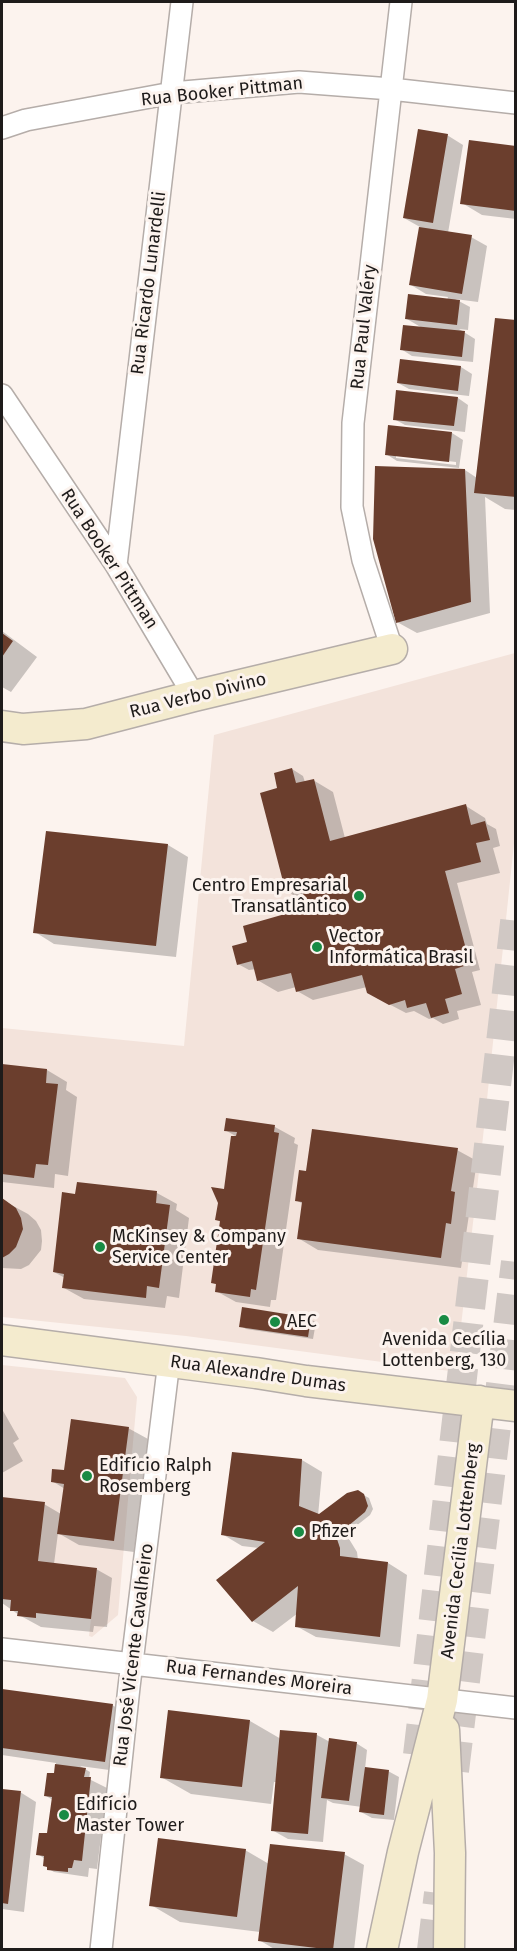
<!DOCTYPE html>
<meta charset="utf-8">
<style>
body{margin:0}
#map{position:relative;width:517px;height:1951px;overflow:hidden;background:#fcf3ee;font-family:"Fira Sans",sans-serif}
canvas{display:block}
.frame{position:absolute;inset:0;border:3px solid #1e1b1a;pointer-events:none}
</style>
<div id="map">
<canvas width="517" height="1951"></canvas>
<div class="frame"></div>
</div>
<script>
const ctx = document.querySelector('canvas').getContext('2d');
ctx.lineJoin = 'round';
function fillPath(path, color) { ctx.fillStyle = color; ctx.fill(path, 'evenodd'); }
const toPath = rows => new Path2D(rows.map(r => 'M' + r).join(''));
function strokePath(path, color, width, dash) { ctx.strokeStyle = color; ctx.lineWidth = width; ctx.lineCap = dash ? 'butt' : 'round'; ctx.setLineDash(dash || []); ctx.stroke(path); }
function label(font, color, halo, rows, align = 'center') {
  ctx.font = font + ' "Fira Sans",sans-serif'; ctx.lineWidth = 6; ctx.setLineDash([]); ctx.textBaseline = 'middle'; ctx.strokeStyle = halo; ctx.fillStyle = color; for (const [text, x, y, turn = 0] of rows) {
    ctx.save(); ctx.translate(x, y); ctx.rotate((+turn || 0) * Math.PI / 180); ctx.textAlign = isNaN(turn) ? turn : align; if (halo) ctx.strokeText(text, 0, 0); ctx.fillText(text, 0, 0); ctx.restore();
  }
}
fillPath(toPath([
 [515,653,515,834,483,1137,457,1360,450,1371,186,1336,2,1317,2,1028,184,1046,214,735],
 [2,1365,125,1378,137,1397,118,1615,92,1637,89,1636,97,1568,38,1561,45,1502,2,1497]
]), '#f3e3db');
fillPath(toPath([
 [447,135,463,145,448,233,471,237,487,246,478,302,455,299,470,307,468,330,459,329,475,339,473,362,412,356,401,349,424,329,407,319,447,300,448,297,426,294,411,285,420,227,404,218],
 [516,148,516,219,482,215,462,203],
 [516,322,516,510,505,509,485,497,490,613,417,633,397,622,465,470,477,478],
 [461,367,472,374,469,396,409,389,398,383],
 [458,398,468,405,465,432,405,425,394,419],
 [452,433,463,440,459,468,397,461,386,454],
 [396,455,456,462,456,465,396,458],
 [2,631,37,657,11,692,2,687],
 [292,769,303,776,305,782,313,780,333,792,345,838,466,806,485,818,487,824,496,829,500,846,493,848,500,873,457,883,480,970,472,972,481,1005,457,1011,459,1019,443,1024,433,1018,429,1019,414,1011,406,1013,385,1002,367,987,313,1000,297,991,296,987,278,992,259,981,256,969,249,970,238,964,247,944,308,909,307,903,288,892,279,789],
 [48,833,168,845,188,857,176,957,54,944,35,932],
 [2,1065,47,1070,67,1082,66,1090,77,1097,68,1176,55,1174,54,1188,2,1182],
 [227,1120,275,1127,295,1138,294,1143,298,1145,276,1300,271,1300,270,1307,236,1302,216,1291,217,1285,212,1282,221,1222,217,1220,239,1138,225,1130],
 [457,1150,477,1161,461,1268,318,1250,298,1238,303,1204,296,1200],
 [157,1193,177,1204,176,1210,189,1218,179,1298,167,1296,165,1308,84,1299,64,1288,65,1278,54,1272,77,1196],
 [2,1200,28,1214,36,1221,41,1230,42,1241,41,1250,29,1265,21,1269,2,1268],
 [310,1319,316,1322,313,1339,246,1329,241,1326],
 [2,1409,19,1439,13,1443,23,1461,2,1473],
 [128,1428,148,1439,134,1552,79,1545,58,1533,54,1564,96,1569,112,1578,107,1627,94,1626,93,1632,41,1627,19,1615,2,1603,2,1499,44,1504,61,1514,65,1489,52,1481],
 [233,1454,302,1460,322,1472,318,1516,358,1492,369,1498,373,1509,370,1515,346,1534,357,1552,358,1560,388,1563,407,1575,400,1647,316,1637,296,1626,298,1613,273,1632,253,1621,259,1548,242,1546,222,1534],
 [2,1691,112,1705,132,1717,124,1772,80,1766,90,1772,89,1779,107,1788,97,1869,89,1868,88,1877,54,1872,49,1869,45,1859,38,1854,48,1834,53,1800,46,1796,61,1776,55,1772,56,1763,2,1755],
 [250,1721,281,1739,282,1732,317,1735,330,1742,356,1743,367,1750,365,1769,388,1771,399,1777,394,1820,372,1818,361,1812,362,1807,333,1803,327,1800,323,1842,288,1839,272,1830,277,1782,274,1782,271,1804,191,1794,161,1777],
 [2,1790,20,1792,36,1802,24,1912,2,1909],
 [245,1850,269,1864,344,1854,364,1865,354,1950,276,1950,259,1940,260,1932,180,1922,151,1905]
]), '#0003');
fillPath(toPath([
 [418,129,448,134,433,223,403,218],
 [469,140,516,146,516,211,460,204],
 [419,227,472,235,462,294,409,285],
 [408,294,460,300,457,325,405,319],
 [495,318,516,320,516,497,474,493],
 [403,325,465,331,462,357,400,350],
 [400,359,461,366,458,391,397,383],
 [396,390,458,397,454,426,393,420],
 [388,425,452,432,449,462,385,455],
 [375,466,465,469,471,602,396,623,373,539],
 [2,633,13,641,2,657],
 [292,768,296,783,314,779,330,841,466,804,471,825,485,821,490,840,476,843,481,862,445,871,470,964,455,969,462,994,445,999,449,1013,431,1018,426,1003,407,1008,405,1000,389,1005,367,993,362,975,296,992,291,973,257,981,252,961,237,965,232,946,247,942,243,926,306,908,302,889,286,893,260,793,277,788,274,773],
 [46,831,168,844,156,946,33,933],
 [2,1064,47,1069,46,1083,58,1084,48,1165,36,1164,34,1178,2,1174],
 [226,1118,275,1125,274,1132,279,1133,256,1290,251,1289,250,1297,215,1292,216,1284,211,1283,220,1221,215,1220,218,1203,211,1187,224,1189,231,1136,236,1136,237,1132,224,1131],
 [312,1129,458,1148,451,1191,455,1192,451,1224,446,1223,441,1258,297,1239,302,1202,295,1201,299,1170,306,1171],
 [77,1182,157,1191,156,1203,170,1205,159,1288,147,1286,146,1298,62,1288,64,1274,53,1272,62,1192,75,1194],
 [2,1198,16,1208,21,1218,23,1229,16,1247,9,1254,2,1258],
 [242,1307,311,1318,308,1337,239,1327],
 [71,1419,129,1427,114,1541,57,1534,64,1484,51,1482,52,1469,64,1470],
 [232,1452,302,1459,299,1506,319,1514,347,1493,358,1490,364,1494,368,1506,365,1512,336,1536,340,1548,340,1556,388,1562,380,1637,295,1627,298,1586,252,1622,216,1580,265,1542,221,1535],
 [2,1497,45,1502,38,1561,97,1568,91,1619,36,1613,36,1618,17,1616,18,1611,10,1611,11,1600,2,1599],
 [2,1689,113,1704,105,1762,2,1748],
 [168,1710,250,1720,242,1787,160,1778],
 [280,1730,317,1733,308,1834,271,1831],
 [329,1738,357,1742,349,1801,321,1798],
 [55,1764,86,1768,84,1777,91,1777,82,1861,74,1860,72,1868,68,1868,68,1872,47,1870,47,1867,43,1866,44,1856,36,1855,39,1833,47,1833,52,1797,44,1796,47,1773,54,1773],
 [365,1767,389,1770,384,1815,359,1812],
 [2,1789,21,1791,8,1904,2,1903],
 [158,1838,246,1849,237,1917,149,1906],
 [270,1844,345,1852,333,1950,258,1941]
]), '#6b3e2d');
strokePath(toPath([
 [418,1755,516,914],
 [454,1771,516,1262],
 [432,1950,439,1893]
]), '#d0c8c4', 30, [30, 15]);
const street = toPath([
 [2,128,26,120,172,93,299,82,391,89,516,103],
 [2,395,116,565,194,696],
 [116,565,182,2],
 [392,649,363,560,352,507,353,423,401,2],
 [2,1649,516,1708],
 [101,1950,129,1687,169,1361]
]);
const secondary = toPath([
 [2,726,23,729,86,724,194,696,392,649],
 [2,1340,256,1373,306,1381,516,1406],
 [444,1730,450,1853,449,1950],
 [382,1950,403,1852,442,1700,479,1401]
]);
strokePath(street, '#b5ada9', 24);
strokePath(secondary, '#b5ada9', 33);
strokePath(street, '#fff', 21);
strokePath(secondary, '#f4ebce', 30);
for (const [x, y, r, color] of [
 [359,896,6,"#188b44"],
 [317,947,6,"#188b44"],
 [100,1247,6,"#188b44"],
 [444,1320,6,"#188b44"],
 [275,1322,6,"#188b44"],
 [87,1476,6,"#188b44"],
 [299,1532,6,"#188b44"],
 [64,1815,6,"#188b44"]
]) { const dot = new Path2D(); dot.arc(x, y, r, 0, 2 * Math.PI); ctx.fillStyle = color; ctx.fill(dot); strokePath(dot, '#fcf3ee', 2); }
label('18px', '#1e1b1a', '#fcf3ee', [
 ["Rua Booker Pittman",222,92,-6],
 ["Rua Ricardo Lunardelli",149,283,-83],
 ["Rua Paul Valéry",364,327,-84],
 ["Rua Booker Pittman",109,559,57],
 ["Rua Verbo Divino",198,696,-14],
 ["Rua Alexandre Dumas",258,1374,8],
 ["Avenida Cecília Lottenberg",461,1551,-83],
 ["Rua José Vicente Cavalheiro",134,1655,-83],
 ["Rua Fernandes Moreira",259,1678,7]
]);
label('18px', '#1e1b1a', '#fcf3ee', [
 ["Centro Empresarial",347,886,"right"],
 ["Transatlântico",347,907,"right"],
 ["Vector",329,937],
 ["Informática Brasil",329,958],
 ["McKinsey & Company",112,1237],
 ["Service Center",112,1258],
 ["AEC",287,1322],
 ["Avenida Cecília",444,1340,"center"],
 ["Lottenberg, 130",444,1361,"center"],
 ["Edifício Ralph",99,1466],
 ["Rosemberg",99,1487],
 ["Pfizer",311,1532],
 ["Edifício",76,1805],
 ["Master Tower",76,1826]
], 'left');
</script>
